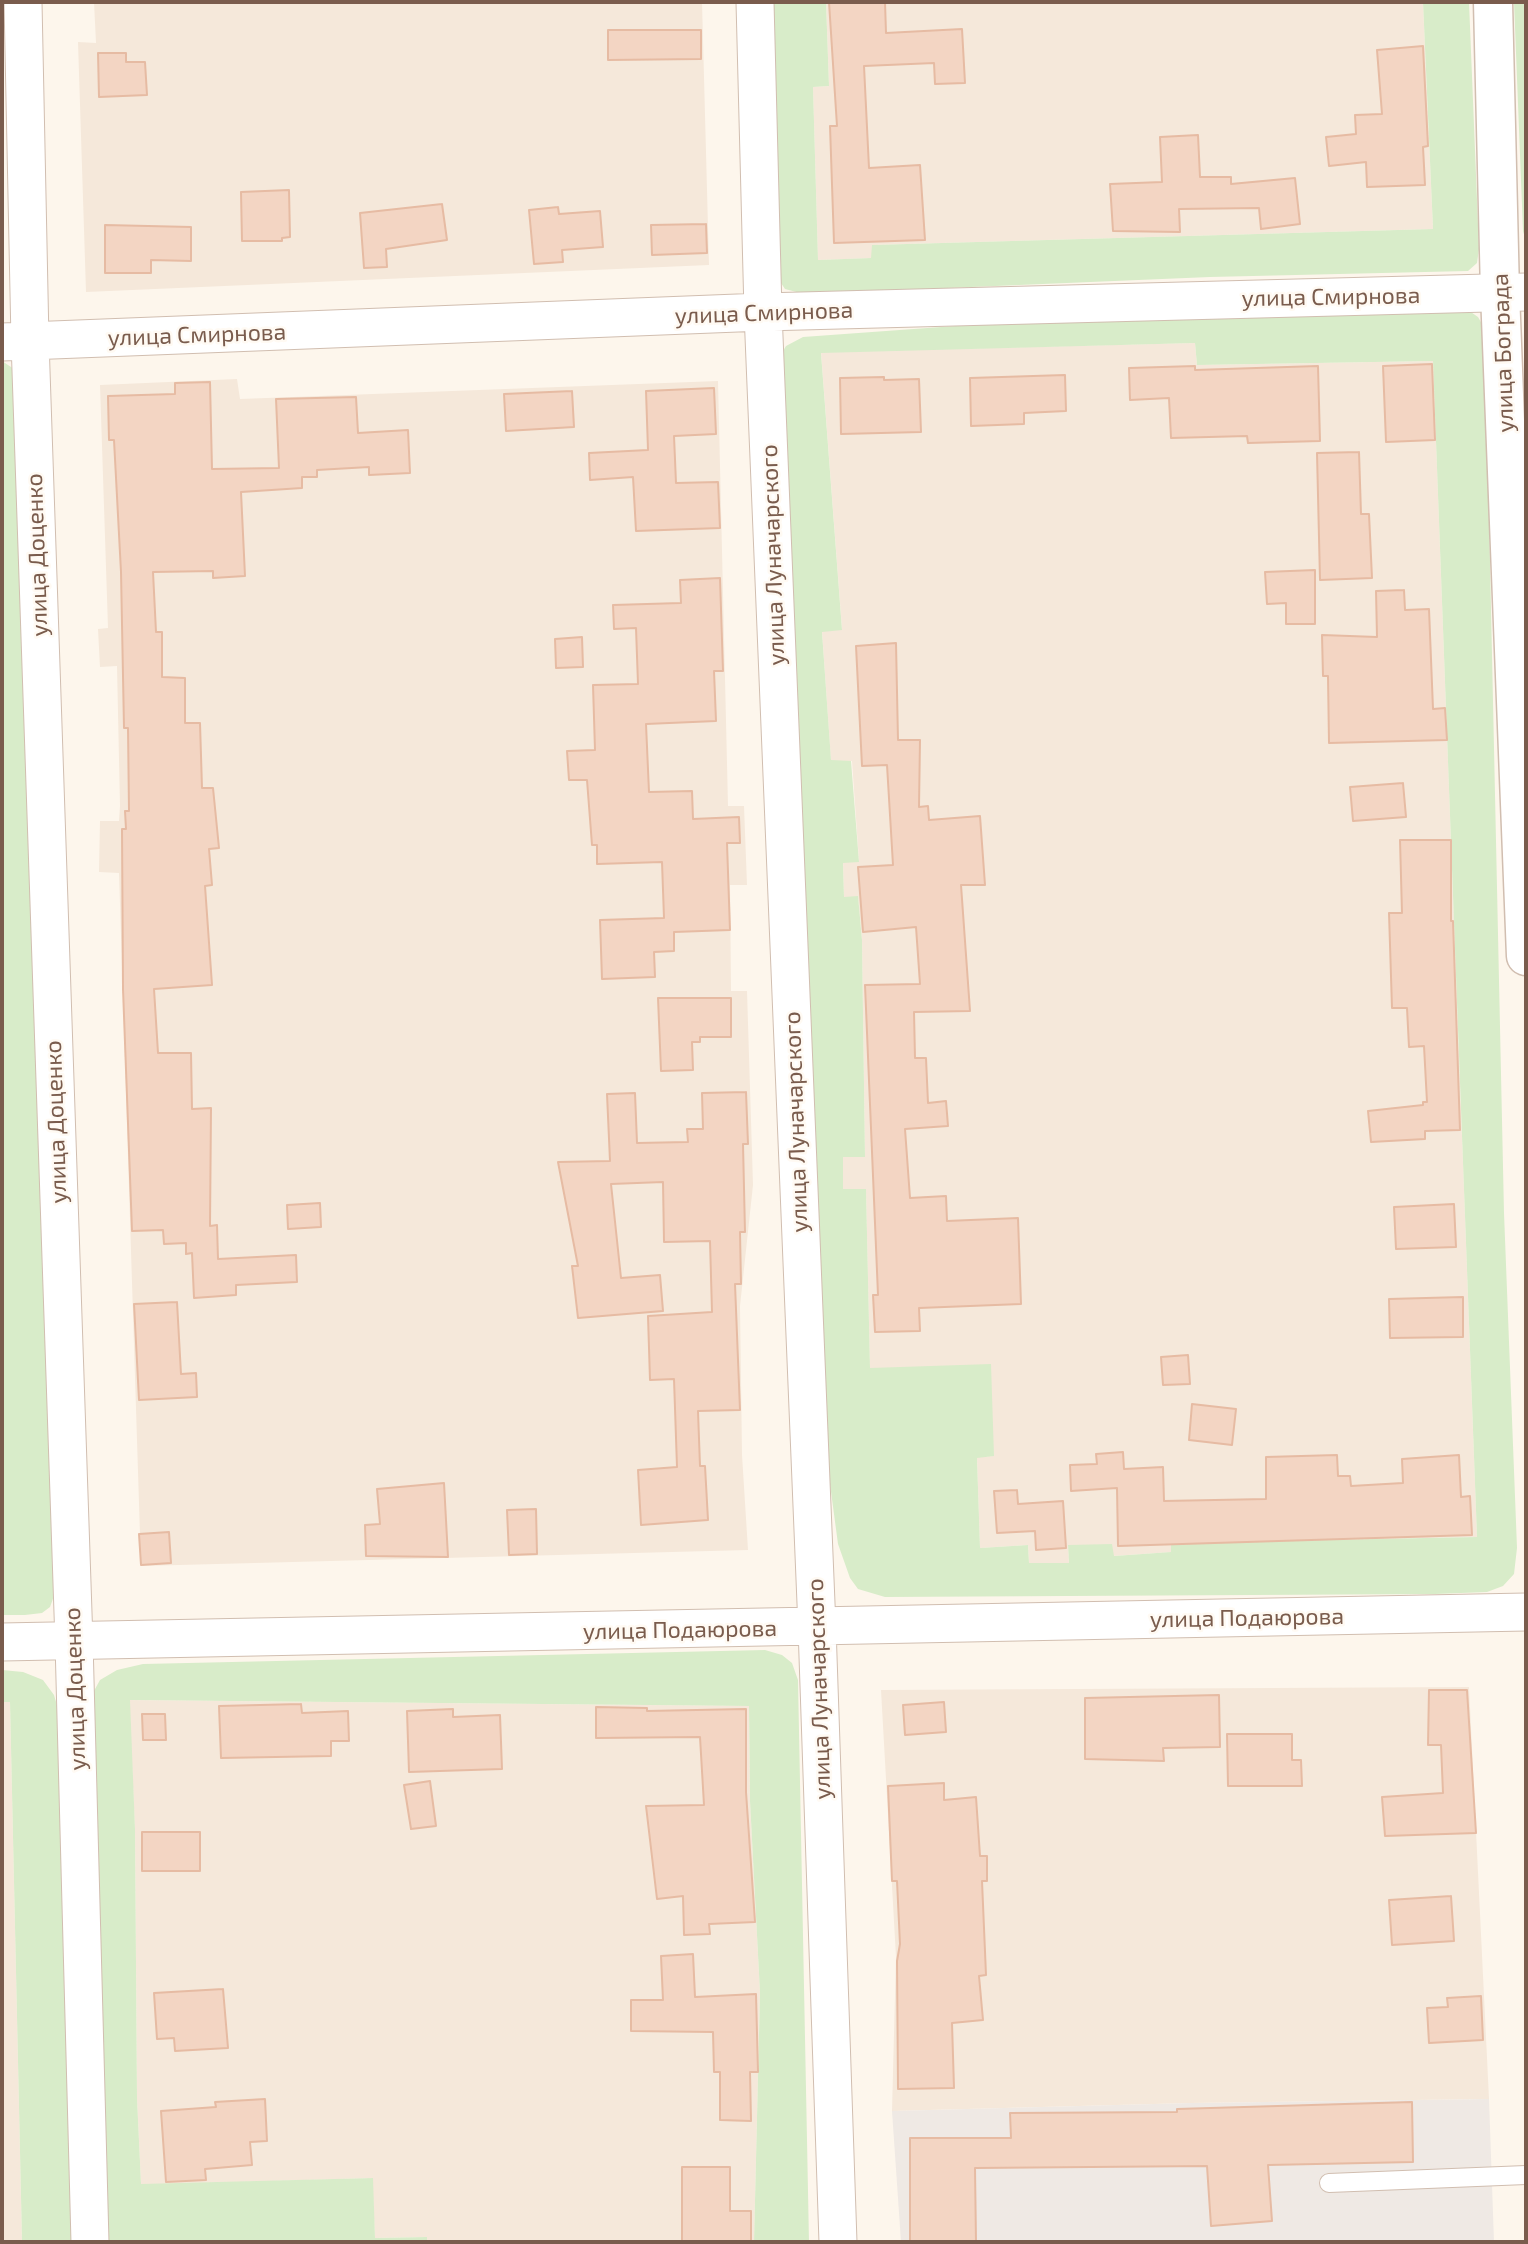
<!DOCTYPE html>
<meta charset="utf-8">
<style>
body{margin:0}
#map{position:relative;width:1528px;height:2244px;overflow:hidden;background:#fdf6ec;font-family:"Exo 2",sans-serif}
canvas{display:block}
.frame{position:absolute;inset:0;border:4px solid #7a5c4d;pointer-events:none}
</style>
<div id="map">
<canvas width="1528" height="2244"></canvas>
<div class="frame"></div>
</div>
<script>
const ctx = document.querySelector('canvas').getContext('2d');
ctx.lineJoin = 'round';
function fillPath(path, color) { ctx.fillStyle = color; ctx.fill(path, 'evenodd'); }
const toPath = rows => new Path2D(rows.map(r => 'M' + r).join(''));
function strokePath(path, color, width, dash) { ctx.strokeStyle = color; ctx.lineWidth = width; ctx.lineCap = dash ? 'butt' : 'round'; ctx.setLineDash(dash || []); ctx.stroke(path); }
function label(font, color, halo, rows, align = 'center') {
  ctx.font = font + ' "Exo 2",sans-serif'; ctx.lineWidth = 5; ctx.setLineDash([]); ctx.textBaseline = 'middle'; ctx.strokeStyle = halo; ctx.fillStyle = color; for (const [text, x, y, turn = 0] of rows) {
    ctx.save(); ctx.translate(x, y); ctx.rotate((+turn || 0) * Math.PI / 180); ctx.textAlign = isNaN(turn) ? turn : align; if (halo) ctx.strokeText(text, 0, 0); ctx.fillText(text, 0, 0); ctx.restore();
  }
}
fillPath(toPath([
 [94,2,702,2,709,265,86,292,78,42,96,43],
 [826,2,1423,2,1433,229,872,245,872,258,818,260,813,87,829,86],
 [1195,343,1197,365,1433,361,1477,1537,1171,1543,1172,1552,1113,1556,1068,1545,1069,1563,1029,1563,1028,1545,980,1548,977,1457,993,1456,870,1369,866,1190,843,1189,843,1157,865,1156,862,940,858,897,844,897,843,862,859,861,852,761,831,761,822,631,842,629,821,352],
 [237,379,240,399,718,381,728,806,744,806,747,885,730,885,731,991,747,991,753,1185,740,1306,742,1455,748,1550,141,1566,119,873,99,872,100,821,119,821,120,806,117,666,100,667,98,629,108,628,100,385],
 [1469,1687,1489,2099,1192,2103,892,2111,896,1957,881,1690],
 [129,1700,749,1706,750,1801,760,1993,754,2242,427,2242,426,2237,375,2238,372,2178,141,2185,137,2098,135,1829],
 [2,1702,10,1702,22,2242,2,2242]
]), '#f5e8da');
fillPath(toPath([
 [1489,2099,1494,2242,901,2242,892,2111,1192,2103]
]), '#efe9e4');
fillPath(toPath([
 [768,2,826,2,829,86,813,87,818,260,871,258,872,245,1433,229,1423,2,1469,2,1479,249,1477,263,1468,271,1210,277,804,294,785,289,775,274],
 [1514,2,1526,2,1526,241,1523,231],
 [1465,308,1478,317,1485,329,1504,1213,1517,1548,1514,1574,1503,1586,1487,1592,1435,1594,885,1597,858,1589,850,1578,838,1544,821,1417,779,358,786,346,803,337,1038,320],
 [1195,343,1197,365,1433,361,1477,1537,1171,1543,1171,1552,1114,1556,1112,1544,1068,1545,1069,1563,1029,1563,1028,1545,980,1548,977,1458,994,1456,991,1364,870,1368,866,1189,843,1189,843,1157,865,1157,862,940,858,896,844,897,843,863,859,862,851,761,831,760,822,632,842,630,821,353],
 [2,361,14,369,48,1267,54,1596,50,1607,42,1613,25,1615,2,1615],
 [765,1650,782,1655,792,1663,798,1680,809,2242,754,2242,760,1993,750,1801,749,1706,130,1700,135,1829,137,2098,141,2184,373,2178,375,2238,427,2237,427,2242,108,2242,89,1700,100,1680,117,1670,143,1664],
 [2,1670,23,1672,43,1680,54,1695,61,1719,73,2242,22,2242,10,1702,2,1702]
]), '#d8ecc9');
const building = toPath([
 [829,2,885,2,886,33,962,29,965,83,935,84,934,63,864,66,869,168,920,165,925,240,834,243,830,126,837,126,829,2],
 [608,30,701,30,701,59,608,60,608,30],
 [1423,46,1428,146,1423,147,1425,185,1367,187,1366,162,1329,166,1326,137,1356,134,1355,115,1382,114,1377,50,1423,46],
 [98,53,126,53,126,62,145,62,147,95,99,97,98,53],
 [1198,135,1200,177,1231,177,1231,184,1295,178,1300,224,1261,229,1259,208,1179,209,1180,232,1113,231,1110,184,1162,182,1160,137,1198,135],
 [289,190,290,237,282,238,282,241,242,241,241,192,289,190],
 [442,204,447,240,386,249,387,267,364,268,360,213,442,204],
 [558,207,559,214,600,211,603,247,562,250,563,262,534,264,529,210,558,207],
 [706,224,707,253,652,255,651,225,706,224],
 [105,225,191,227,191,261,151,260,151,273,105,273,105,225],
 [1432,364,1435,440,1386,442,1383,366,1432,364],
 [1195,366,1195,370,1318,366,1320,441,1248,443,1247,436,1171,438,1169,398,1130,400,1129,368,1195,366],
 [1065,375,1066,411,1024,413,1024,424,971,426,970,378,1065,375],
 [884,377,884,380,919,379,921,432,841,434,840,378,884,377],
 [210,382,212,469,279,468,276,399,356,397,358,433,408,430,410,473,369,475,369,467,317,470,317,477,302,477,302,488,241,492,245,576,213,578,213,571,153,572,156,632,162,632,162,677,185,678,185,723,200,723,202,788,213,788,219,848,209,849,212,885,205,886,212,985,154,989,158,1053,191,1053,192,1109,211,1108,210,1226,217,1225,218,1259,296,1255,297,1282,236,1285,236,1295,194,1298,192,1253,186,1254,186,1243,164,1244,163,1230,132,1231,123,989,122,829,126,829,125,811,129,811,128,728,124,728,121,572,114,440,109,440,108,396,175,394,175,383,210,382],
 [714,388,716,434,674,436,676,483,718,482,720,528,636,531,633,477,590,480,589,453,648,450,646,391,714,388],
 [572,391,574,427,506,431,504,394,572,391],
 [1359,452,1361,514,1369,514,1372,578,1320,580,1317,453,1359,452],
 [1315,570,1315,624,1286,624,1286,603,1267,604,1265,572,1315,570],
 [720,578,723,671,714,671,716,721,646,724,649,792,692,791,693,819,739,817,740,843,727,843,730,930,674,932,674,951,654,952,655,977,602,979,600,920,664,918,662,862,597,864,597,845,592,845,587,780,569,780,567,751,595,750,593,685,638,684,636,628,614,629,613,605,681,603,680,580,720,578],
 [1404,590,1405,610,1429,609,1433,709,1445,708,1447,740,1329,743,1328,676,1323,676,1322,635,1377,637,1376,591,1404,590],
 [582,637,583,667,556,668,555,639,582,637],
 [896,643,898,740,920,740,919,807,928,806,929,820,980,816,985,885,961,885,970,1011,914,1012,915,1058,926,1058,928,1103,946,1101,948,1126,905,1129,910,1198,946,1196,947,1221,1018,1218,1021,1304,919,1308,920,1331,875,1332,873,1295,878,1295,865,985,920,984,916,927,863,932,858,867,893,865,887,765,862,766,856,646,896,643],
 [1403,783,1406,817,1353,821,1350,787,1403,783],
 [1400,840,1451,840,1451,921,1453,921,1460,1130,1425,1131,1425,1139,1371,1142,1368,1111,1423,1105,1423,1102,1427,1102,1424,1046,1409,1047,1407,1008,1392,1008,1389,913,1402,913,1400,840],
 [658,998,731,998,731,1037,700,1037,700,1042,692,1042,693,1070,661,1071,658,998],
 [746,1092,748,1144,743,1144,745,1232,740,1232,741,1284,735,1284,740,1410,698,1411,700,1466,705,1466,708,1520,641,1525,638,1470,677,1467,674,1379,650,1380,648,1316,712,1312,710,1241,664,1242,663,1182,611,1184,621,1278,660,1275,663,1311,578,1318,572,1266,578,1266,558,1162,610,1161,607,1094,635,1093,637,1143,688,1142,687,1129,703,1129,702,1093,746,1092],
 [320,1203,321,1227,288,1229,287,1205,320,1203],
 [1454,1204,1456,1247,1396,1249,1394,1207,1454,1204],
 [1463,1297,1463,1337,1390,1338,1389,1299,1463,1297],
 [177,1302,181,1374,196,1373,197,1397,139,1400,134,1304,177,1302],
 [1188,1355,1190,1384,1163,1385,1161,1357,1188,1355],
 [1192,1404,1236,1409,1232,1445,1189,1440,1192,1404],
 [1123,1452,1124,1469,1163,1467,1164,1501,1266,1499,1266,1457,1337,1455,1338,1476,1350,1476,1351,1486,1403,1483,1402,1459,1459,1455,1461,1497,1470,1496,1472,1535,1118,1546,1117,1488,1071,1491,1070,1465,1097,1464,1096,1454,1123,1452],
 [444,1483,448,1557,366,1556,365,1525,380,1524,377,1489,444,1483],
 [1017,1490,1018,1504,1063,1501,1066,1548,1036,1550,1035,1531,997,1533,994,1491,1017,1490],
 [536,1509,537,1554,509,1555,507,1510,536,1509],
 [169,1532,171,1563,141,1565,139,1534,169,1532],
 [1429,1690,1467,1690,1476,1833,1385,1836,1382,1797,1443,1793,1441,1745,1428,1745,1429,1690],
 [1219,1695,1220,1747,1163,1748,1164,1761,1085,1759,1085,1698,1219,1695],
 [944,1702,946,1732,905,1735,903,1705,944,1702],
 [301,1704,302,1713,348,1711,349,1741,331,1741,331,1756,221,1758,219,1706,301,1704],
 [596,1707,647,1708,647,1711,746,1709,746,1792,755,1922,709,1924,710,1934,684,1935,683,1896,657,1899,646,1806,704,1805,700,1737,596,1738,596,1707],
 [453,1709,453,1717,500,1715,502,1769,409,1772,407,1711,453,1709],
 [142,1714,165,1714,166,1740,143,1740,142,1714],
 [1227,1734,1292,1734,1292,1760,1301,1760,1302,1786,1228,1786,1227,1734],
 [430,1781,436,1826,411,1829,404,1785,430,1781],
 [944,1783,944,1800,976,1797,980,1856,987,1856,987,1881,982,1881,986,1975,979,1976,983,2020,952,2023,954,2088,898,2089,897,1961,900,1944,897,1881,892,1881,888,1786,944,1783],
 [142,1832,200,1832,200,1871,142,1871,142,1832],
 [1451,1896,1454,1941,1392,1945,1389,1900,1451,1896],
 [693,1954,695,1997,756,1994,758,2072,750,2072,751,2121,720,2120,720,2072,714,2072,713,2032,631,2031,631,2000,663,2000,661,1956,693,1954],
 [223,1989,228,2048,175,2051,174,2038,157,2039,154,1993,223,1989],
 [1481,1996,1483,2040,1429,2043,1427,2008,1448,2007,1447,1998,1481,1996],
 [265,2099,267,2141,250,2142,252,2165,205,2169,206,2180,166,2182,161,2111,216,2107,215,2102,265,2099],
 [1412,2102,1413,2162,1268,2165,1272,2221,1211,2226,1207,2166,975,2168,976,2242,910,2242,910,2138,1011,2138,1010,2113,1177,2112,1177,2109,1412,2102],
 [682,2167,730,2167,730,2211,751,2211,751,2242,682,2242,682,2167]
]);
fillPath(building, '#f3d5c3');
strokePath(building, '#e6bba3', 2);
const service = toPath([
 [1329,2183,1526,2175]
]);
const minor = toPath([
 [23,2,30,341,74,1642,90,2242],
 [755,2,763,312,817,1627,838,2242],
 [2,342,763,312,1526,292],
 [2,1642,1526,1612]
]);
const tertiary = toPath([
 [1493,2,1500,293,1526,956]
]);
strokePath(service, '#d1beb0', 20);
strokePath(minor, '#d1beb0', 39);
strokePath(tertiary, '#d1beb0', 41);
strokePath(service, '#fff', 18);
strokePath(minor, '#fff', 37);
strokePath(tertiary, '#fff', 38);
label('23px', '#7a5c4d', '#fffaf3', [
 ["улица Смирнова",1331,297,-1],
 ["улица Смирнова",764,313,-2],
 ["улица Смирнова",197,335,-2],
 ["улица Бограда",1503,353,-92],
 ["улица Доценко",37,555,-92],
 ["улица Луначарского",773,555,-92],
 ["улица Доценко",56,1122,-92],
 ["улица Луначарского",796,1122,-92],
 ["улица Подаюрова",1247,1618,-1],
 ["улица Подаюрова",680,1630,-1],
 ["улица Доценко",75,1689,-92],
 ["улица Луначарского",819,1689,-92]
]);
</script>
